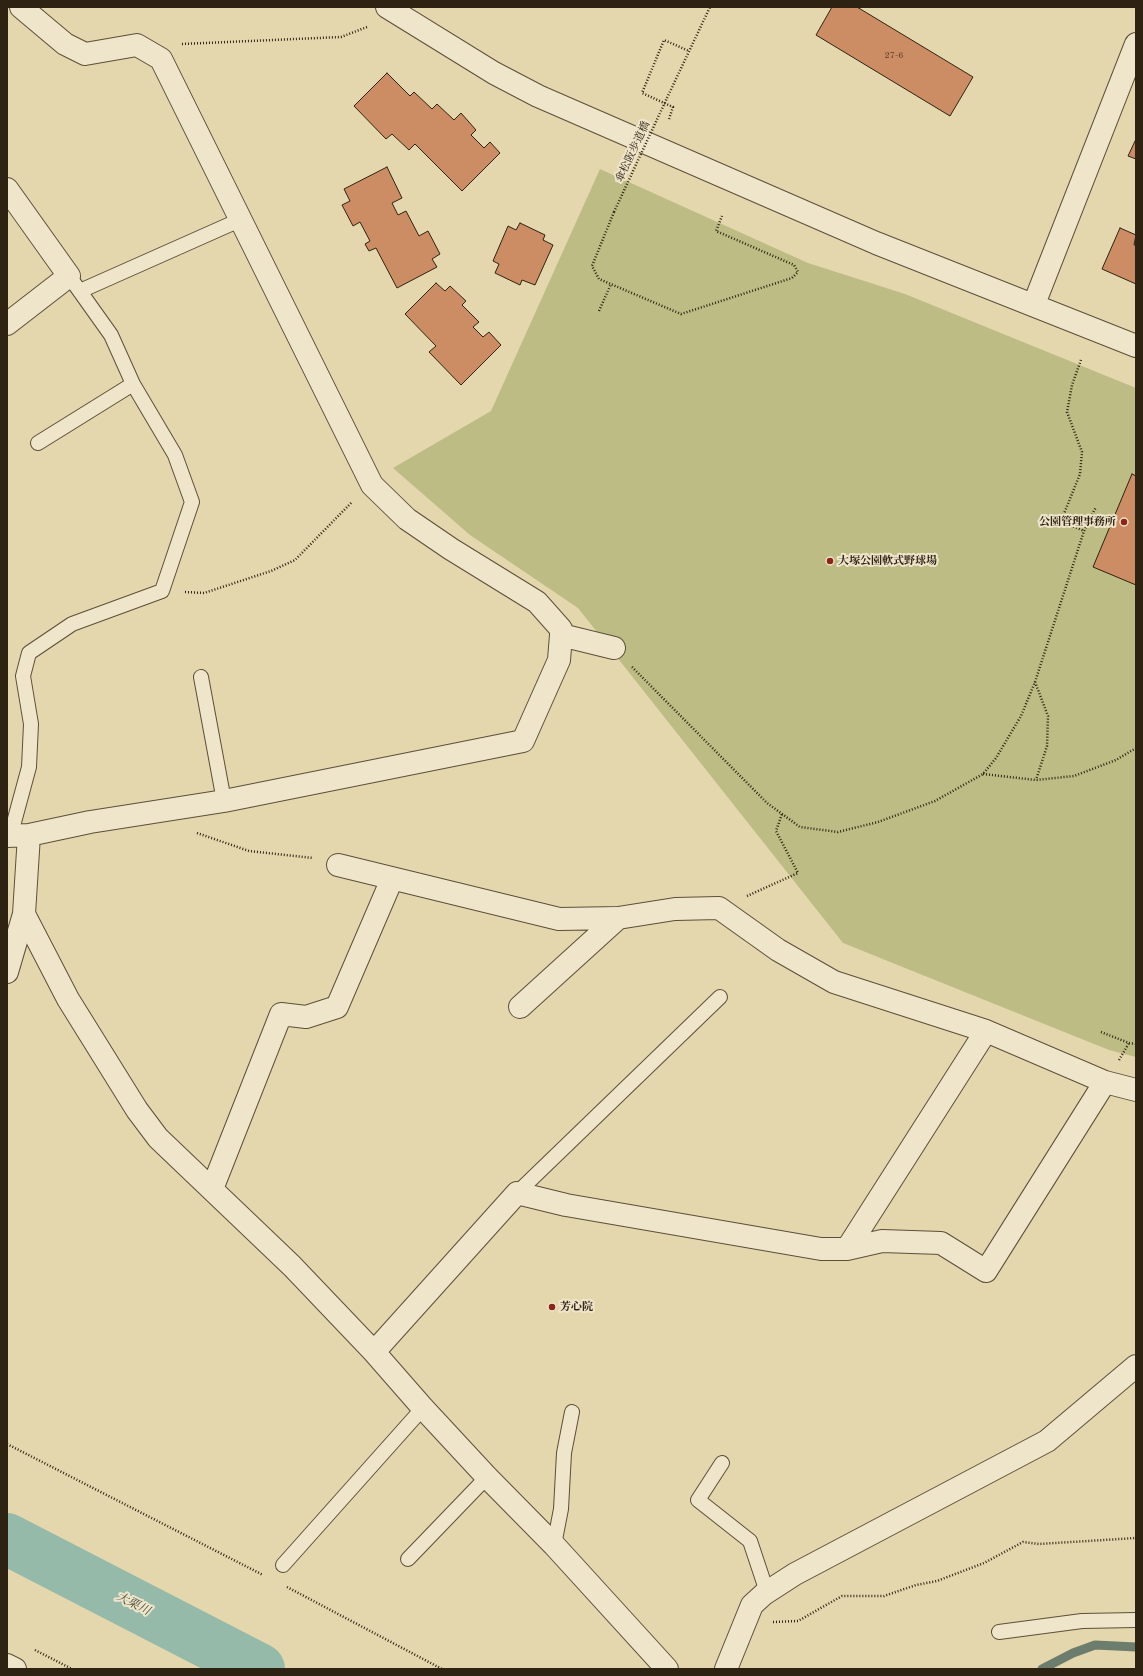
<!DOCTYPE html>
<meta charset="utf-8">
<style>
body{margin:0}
#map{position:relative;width:1143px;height:1676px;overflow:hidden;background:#e5d7ad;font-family:"Old Standard TT",serif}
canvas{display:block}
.frame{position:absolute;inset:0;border:8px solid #2e2212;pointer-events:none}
</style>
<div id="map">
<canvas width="1143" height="1676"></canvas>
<div class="frame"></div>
</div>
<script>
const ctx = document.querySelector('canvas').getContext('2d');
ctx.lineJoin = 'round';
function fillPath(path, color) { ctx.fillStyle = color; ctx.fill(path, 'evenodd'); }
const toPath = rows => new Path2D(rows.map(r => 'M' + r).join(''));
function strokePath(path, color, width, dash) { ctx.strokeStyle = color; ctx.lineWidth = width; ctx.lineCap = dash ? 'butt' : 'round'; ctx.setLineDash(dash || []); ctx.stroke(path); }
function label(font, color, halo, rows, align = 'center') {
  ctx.font = font + ' "Old Standard TT","Noto Serif JP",serif'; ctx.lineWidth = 4; ctx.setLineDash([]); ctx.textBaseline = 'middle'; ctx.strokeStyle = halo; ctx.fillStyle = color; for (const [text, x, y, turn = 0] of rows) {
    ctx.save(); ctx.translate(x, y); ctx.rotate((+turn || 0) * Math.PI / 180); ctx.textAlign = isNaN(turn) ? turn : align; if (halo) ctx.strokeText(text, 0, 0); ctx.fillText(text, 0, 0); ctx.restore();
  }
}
fillPath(toPath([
 [600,169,808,263,905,294,1136,388,1136,1057,1109,1050,843,943,578,608,470,535,393,468,491,411]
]), '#bcbc84');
strokePath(toPath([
 [1042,1669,1073,1653,1095,1645,1136,1647]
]), '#6c7d6d', 9);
strokePath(toPath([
 [7,1539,259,1669]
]), '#96baaa', 52);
const building = toPath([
 [832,7,857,7,973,77,950,116,816,35,832,7],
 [387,73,410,96,414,92,432,109,437,104,454,120,461,113,476,130,471,135,484,148,490,142,500,153,462,191,415,144,409,150,392,134,386,139,354,106,387,73],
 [1136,139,1136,159,1128,156,1136,139],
 [387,167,402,198,392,203,398,215,406,211,419,236,428,231,440,254,432,259,437,267,397,288,376,248,369,251,365,244,370,241,360,222,353,226,342,205,350,201,344,189,387,167],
 [520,223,545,235,543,240,553,245,535,285,522,280,520,285,495,273,499,264,493,261,508,226,516,230,520,223],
 [1120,228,1136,235,1134,245,1136,245,1136,284,1102,269,1120,228],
 [436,283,445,291,450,286,466,301,462,305,479,322,473,327,483,337,489,332,501,345,461,385,429,352,436,346,405,314,436,283],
 [1132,474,1136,476,1136,585,1093,567,1132,474]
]);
fillPath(building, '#cc8c64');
strokePath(building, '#2e2212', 1);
const service = toPath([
 [80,291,242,219],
 [38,443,133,384],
 [201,677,224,801],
 [10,837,29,767,31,724,23,676,29,653,72,624,162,591,192,502,175,455,133,384,111,335,69,276],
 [517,1193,720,997],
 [722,1463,698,1500,750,1541,767,1592],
 [554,1545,561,1509,564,1453,572,1412],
 [408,1559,487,1477],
 [283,1565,423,1408],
 [999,1632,1082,1621,1136,1620]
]);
const minor = toPath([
 [7,189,69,276,7,324],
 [561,635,614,648],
 [7,836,29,835,90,822,224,801,523,741,559,660,561,635,561,629,537,602,451,549,407,519,372,485,161,59,137,45,85,54,65,44,21,7],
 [338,865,559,919,618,918,675,909,719,908,778,950,834,982,986,1031,1105,1082,1136,1090],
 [24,914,68,999,137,1110,158,1138,292,1266,374,1352,423,1408,487,1477,554,1545,667,1669],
 [7,972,24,914,29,835],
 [520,1007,618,918],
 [212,1189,281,1014,306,1017,337,1007,392,879],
 [847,1249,986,1031],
 [374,1352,517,1193,566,1205,821,1249,847,1249,882,1241,941,1243,986,1271,1105,1082],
 [7,1665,15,1669],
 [726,1669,752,1605,764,1594,795,1574,1047,1441,1136,1366]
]);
const tertiary = toPath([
 [387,7,494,73,538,96,876,243,1136,346],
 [1034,304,1136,44]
]);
strokePath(service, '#5c4f39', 16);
strokePath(minor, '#5c4f39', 24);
strokePath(tertiary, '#5c4f39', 24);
strokePath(toPath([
 [182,44,341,37,367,27],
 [667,98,710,7],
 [669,119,673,107,642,93,664,40,689,51],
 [614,212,592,266,599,279,681,314,792,278,798,272,794,265,716,231,722,216],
 [599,311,611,284],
 [1081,360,1072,385,1067,412,1082,452,1080,474,1061,521,1084,531],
 [185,592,204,593,271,571,295,560,352,502],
 [632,667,767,803,800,827,838,832,878,822,935,801,983,774,996,758,1021,716,1035,682,1084,531,1096,507],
 [1035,682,1048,716,1047,746,1036,780],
 [983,774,1036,780,1074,776,1116,760,1136,748],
 [197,833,249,851,313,858],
 [747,896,798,873,776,831,782,814],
 [1101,1032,1129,1043,1136,1044],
 [1119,1060,1129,1043],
 [7,1444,263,1575],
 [287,1587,442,1669],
 [773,1622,798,1621,842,1596,884,1596,916,1585,937,1581,984,1563,1023,1542,1039,1544,1136,1538],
 [35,1650,72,1669]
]), '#2e2212', 2.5, [1, 2]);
strokePath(service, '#eee5ca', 14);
strokePath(minor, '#eee5ca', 22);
strokePath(tertiary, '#eee5ca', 22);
strokePath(toPath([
 [614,212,667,98]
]), '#2e2212', 2.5, [1, 2]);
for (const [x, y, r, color] of [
 [1124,522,4,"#8f2418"],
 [830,561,4,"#8f2418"],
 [552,1307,4,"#8f2418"]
]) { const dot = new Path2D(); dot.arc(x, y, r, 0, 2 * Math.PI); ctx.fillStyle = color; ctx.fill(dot); strokePath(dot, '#eee5ca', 1.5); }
label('9px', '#563c26', null, [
 ["27-6",894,56]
]);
label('11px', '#2e2212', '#eee5ca', [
 ["傘松阪歩道橋",633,152,-65]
]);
label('bold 11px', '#2e2212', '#eee5ca', [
 ["公園管理事務所",1116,522,"right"],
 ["大塚公園軟式野球場",838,561],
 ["芳心院",560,1307]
], 'left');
label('italic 12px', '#4d5040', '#eee5ca', [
 ["大栗川",133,1604,27]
]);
</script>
